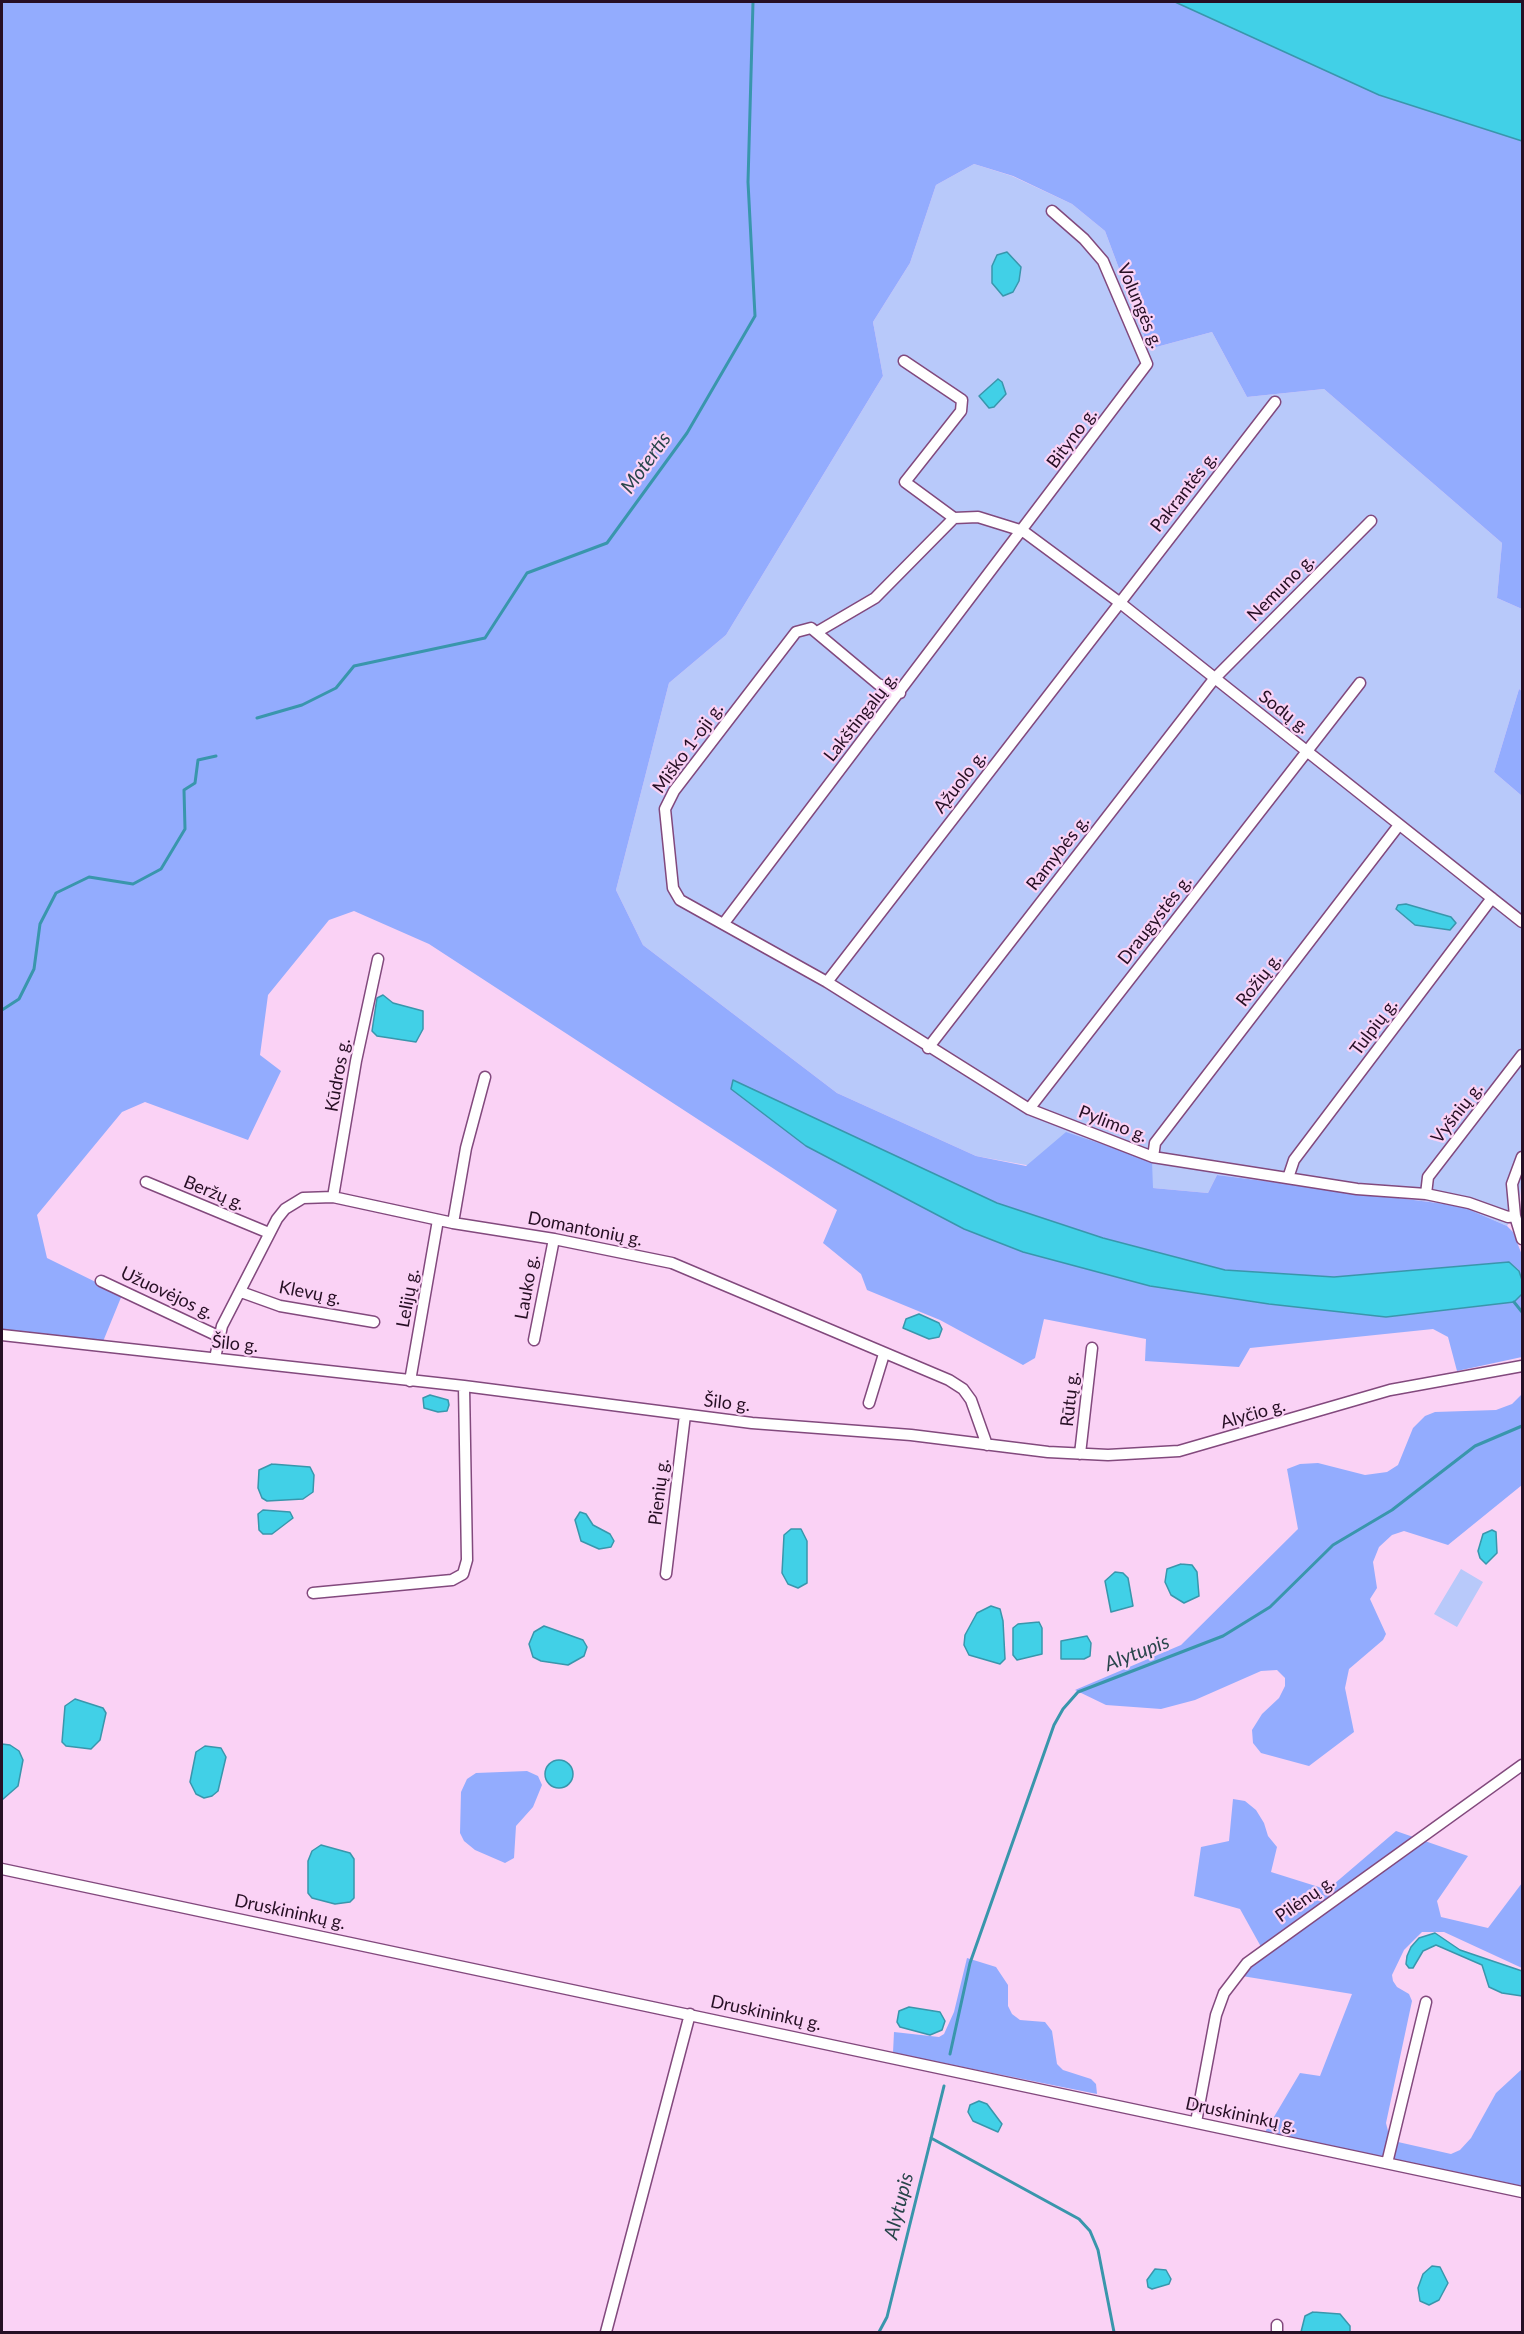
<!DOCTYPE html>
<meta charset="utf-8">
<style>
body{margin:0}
#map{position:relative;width:1524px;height:2334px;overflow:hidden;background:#fad2f5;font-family:Lato,sans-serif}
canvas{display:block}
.frame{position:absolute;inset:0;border:3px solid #260f24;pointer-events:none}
</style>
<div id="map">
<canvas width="1524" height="2334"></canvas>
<div class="frame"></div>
</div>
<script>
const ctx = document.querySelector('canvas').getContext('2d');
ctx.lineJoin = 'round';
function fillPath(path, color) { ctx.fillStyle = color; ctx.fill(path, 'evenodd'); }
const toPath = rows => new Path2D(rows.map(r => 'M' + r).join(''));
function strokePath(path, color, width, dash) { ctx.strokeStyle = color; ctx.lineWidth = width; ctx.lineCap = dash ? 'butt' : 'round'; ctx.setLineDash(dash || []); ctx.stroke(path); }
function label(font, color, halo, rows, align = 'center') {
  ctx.font = font + ' Lato,sans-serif'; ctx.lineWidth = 4.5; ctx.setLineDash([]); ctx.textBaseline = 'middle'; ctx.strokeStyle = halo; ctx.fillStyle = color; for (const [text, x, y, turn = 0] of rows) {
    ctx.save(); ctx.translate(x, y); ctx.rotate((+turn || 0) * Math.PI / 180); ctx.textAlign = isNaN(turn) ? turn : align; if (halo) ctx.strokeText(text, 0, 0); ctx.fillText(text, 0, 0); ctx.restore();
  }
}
fillPath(toPath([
 [974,164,1012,176,1072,204,1105,231,1149,349,1212,332,1247,397,1324,389,1502,543,1497,598,1522,609,1522,691,1519,689,1494,772,1522,796,1522,1177,1519,1205,1507,1226,1461,1206,1217,1175,1208,1193,1153,1188,976,1156,837,1093,643,945,616,890,669,683,726,635,883,376,873,322,910,263,936,185],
 [1461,1569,1483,1582,1457,1627,1434,1614]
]), '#b8c9fa');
fillPath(toPath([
 [2,2,1175,2,1379,95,1522,141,1522,609,1497,598,1502,543,1324,389,1247,397,1212,332,1149,349,1105,231,1072,204,1013,176,974,164,936,185,910,263,873,322,883,376,726,635,669,683,616,890,643,945,837,1093,976,1156,1026,1166,1066,1132,1152,1161,1153,1188,1208,1193,1217,1175,1461,1206,1507,1226,1513,1232,1522,1255,1522,1280,1519,1270,1509,1262,1334,1277,1225,1270,1103,1238,997,1203,733,1081,806,1146,964,1229,1023,1252,1150,1286,1386,1317,1514,1302,1522,1294,1522,1357,1457,1371,1448,1337,1433,1329,1250,1348,1239,1367,1145,1361,1146,1339,1044,1319,1035,1358,1023,1365,940,1320,867,1290,861,1274,823,1243,837,1210,429,944,354,911,329,920,268,995,260,1055,281,1071,248,1140,145,1102,122,1112,37,1215,47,1258,122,1295,102,1344,2,1333],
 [1519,689,1522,691,1522,796,1494,772],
 [1522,1394,1522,1485,1448,1545,1404,1531,1392,1535,1379,1547,1373,1562,1377,1588,1370,1599,1386,1634,1383,1640,1349,1669,1345,1688,1354,1732,1309,1766,1261,1753,1253,1743,1252,1730,1262,1714,1279,1698,1285,1686,1285,1678,1277,1670,1261,1671,1195,1700,1161,1709,1106,1705,1075,1690,1181,1645,1298,1529,1287,1469,1300,1464,1318,1463,1365,1475,1387,1472,1398,1465,1413,1428,1425,1416,1435,1412,1496,1410,1512,1404],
 [527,1771,538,1776,542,1785,533,1807,516,1826,514,1858,505,1863,475,1850,464,1841,460,1833,461,1792,467,1779,476,1773],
 [1233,1799,1245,1801,1256,1810,1264,1823,1268,1836,1277,1847,1271,1872,1322,1888,1334,1884,1396,1831,1468,1856,1437,1901,1441,1917,1488,1928,1522,1883,1522,1968,1444,1932,1422,1932,1404,1950,1392,1975,1393,1981,1397,1987,1409,1994,1412,2001,1386,2123,1388,2131,1398,2142,1451,2154,1460,2150,1471,2138,1496,2093,1522,2069,1522,2186,1265,2132,1300,2073,1320,2076,1352,1994,1242,1976,1265,1954,1240,1909,1194,1896,1201,1847,1229,1841],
 [967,1958,996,1967,1008,1985,1008,2006,1012,2014,1020,2020,1045,2022,1052,2031,1057,2064,1063,2070,1091,2079,1096,2084,1097,2094,893,2053,894,2032,939,2037,944,2034,954,2012]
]), '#93acfe');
const water = toPath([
 [1175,2,1522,2,1522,141,1379,95,1175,2],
 [1007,252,1021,267,1019,281,1013,292,1003,296,992,283,992,266,997,255,1007,252],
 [998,379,1002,382,1006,394,994,407,989,408,979,396,998,379],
 [1406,904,1451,917,1456,923,1450,930,1415,925,1396,909,1398,905,1406,904],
 [383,995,393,1003,423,1011,423,1029,416,1042,377,1036,372,1031,377,998,383,995],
 [733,1080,997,1203,1103,1238,1225,1270,1334,1277,1509,1262,1519,1271,1522,1280,1522,1294,1514,1302,1386,1317,1269,1304,1150,1286,1023,1252,964,1229,806,1146,731,1089,733,1080],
 [919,1314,939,1323,942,1329,939,1337,929,1339,903,1328,906,1319,919,1314],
 [430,1395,448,1400,449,1405,447,1411,438,1412,424,1408,423,1398,430,1395],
 [272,1464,310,1467,314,1475,313,1492,303,1499,267,1501,262,1498,258,1488,259,1470,272,1464],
 [263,1510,290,1512,293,1518,272,1534,263,1534,259,1530,258,1514,263,1510],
 [580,1512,586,1514,593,1525,610,1534,614,1541,611,1547,599,1549,581,1541,575,1520,580,1512],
 [791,1529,801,1529,807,1541,807,1583,798,1588,788,1584,782,1573,784,1535,791,1529],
 [1492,1530,1496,1532,1497,1553,1486,1564,1480,1558,1478,1551,1483,1534,1492,1530],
 [1181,1564,1192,1565,1197,1572,1199,1596,1184,1603,1171,1595,1165,1582,1167,1569,1181,1564],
 [1115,1572,1123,1573,1128,1578,1133,1606,1111,1612,1105,1581,1115,1572],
 [991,1606,1000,1609,1003,1621,1005,1659,1000,1664,969,1655,964,1645,965,1635,977,1613,991,1606],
 [1039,1622,1042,1628,1042,1654,1017,1660,1013,1655,1013,1628,1018,1624,1039,1622],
 [544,1626,583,1640,587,1647,584,1656,568,1665,541,1661,533,1657,529,1644,534,1632,544,1626],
 [1087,1636,1091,1643,1090,1656,1084,1659,1061,1659,1061,1641,1087,1636],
 [75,1699,103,1708,106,1713,100,1740,91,1749,66,1746,62,1742,65,1706,75,1699],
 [2,1744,10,1745,19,1751,23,1760,18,1786,2,1800,2,1744],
 [205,1746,221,1748,226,1757,218,1791,212,1796,204,1798,196,1794,190,1782,196,1752,205,1746],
 '545 1774a14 14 0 1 1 28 0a14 14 0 1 1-28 0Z',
 [321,1845,350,1853,354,1859,354,1898,350,1902,335,1904,312,1898,308,1893,308,1861,312,1851,321,1845],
 [1435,1933,1460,1950,1522,1971,1522,1996,1502,1993,1489,1987,1482,1965,1436,1945,1423,1951,1413,1968,1409,1968,1406,1964,1407,1956,1411,1947,1419,1938,1435,1933],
 [909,2007,940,2012,945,2021,942,2030,930,2035,900,2027,897,2022,899,2011,909,2007],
 [979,2101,987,2104,1002,2124,998,2132,973,2121,968,2112,970,2105,979,2101],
 [1432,2266,1440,2267,1448,2283,1439,2300,1429,2305,1420,2301,1418,2288,1423,2274,1432,2266],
 [1155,2269,1166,2270,1171,2279,1169,2284,1152,2289,1148,2287,1147,2280,1155,2269],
 [1313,2312,1340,2314,1350,2326,1350,2332,1301,2332,1305,2316,1313,2312]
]);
fillPath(water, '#41d0e7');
strokePath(water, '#3996ac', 1.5);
strokePath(toPath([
 [257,718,302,705,336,688,354,666,485,638,527,573,607,543,687,433,755,316,748,182,753,2],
 [2,1010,19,999,34,969,40,924,56,893,89,877,133,884,161,869,185,829,184,790,195,783,198,760,216,756],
 [1514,1302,1522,1312],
 [950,2054,970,1963,1054,1725,1063,1709,1078,1692,1223,1636,1270,1607,1333,1545,1392,1510,1475,1446,1522,1426],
 [931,2138,1079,2219,1090,2231,1098,2250,1114,2332],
 [879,2332,887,2317,944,2086]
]), '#3996ac', 3);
const minor = toPath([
 [904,361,962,400,961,411,905,482,954,518,978,517,1023,531,1119,602,1522,922],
 [817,632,875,598,954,518],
 [900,693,878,684,811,628,796,632,674,791,665,809,673,888,680,900,827,982,1029,1109,1153,1157,1357,1189,1426,1194,1469,1203,1508,1217,1515,1216],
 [724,923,1147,364,1103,261,1084,239,1052,211],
 [827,982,1275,402],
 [928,1048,1214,679,1371,521],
 [1029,1109,1360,683],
 [1153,1157,1155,1143,1399,825],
 [1522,1157,1512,1184,1515,1216,1522,1239],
 [1288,1178,1294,1160,1492,898],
 [146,1182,269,1233],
 [1426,1194,1428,1177,1522,1055],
 [333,1197,356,1061,378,959],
 [453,1223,466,1148,485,1077],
 [101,1281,218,1336],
 [241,1292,280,1306,374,1322],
 [2,1335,464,1386,752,1423,911,1435,1048,1452,1108,1455,1179,1451,1390,1390,1522,1366],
 [534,1340,554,1239],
 [215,1358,222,1326,277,1219,285,1209,303,1198,333,1197,453,1223,554,1239,672,1263,949,1380,963,1389,971,1400,987,1445],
 [410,1381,438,1220],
 [869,1403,884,1354],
 [1080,1454,1092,1348],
 [666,1574,685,1415],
 [313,1593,452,1580,463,1574,467,1560,464,1386],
 [2,1869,1522,2192],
 [1196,2122,1216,2015,1224,1993,1247,1963,1522,1765],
 [1387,2163,1426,2002],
 [1277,2325,1277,2332],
 [606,2332,690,2014]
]);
strokePath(minor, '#82497d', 13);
strokePath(minor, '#fff', 10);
label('18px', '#260f24', '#fad2f5', [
 ["Volungės g.",1140,306,67],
 ["Bityno g.",1072,438,-53],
 ["Pakrantės g.",1184,492,-52],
 ["Nemuno g.",1281,588,-45],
 ["Sodų g.",1284,712,38],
 ["Lakštingalų g.",861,717,-52],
 ["Miško 1-oji g.",688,748,-54],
 ["Ąžuolo g.",960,782,-52],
 ["Ramybės g.",1058,853,-52],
 ["Draugystės g.",1155,920,-52],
 ["Rožių g.",1259,980,-52],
 ["Tulpių g.",1374,1027,-53],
 ["Kūdros g.",338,1075,-80],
 ["Vyšnių g.",1457,1113,-52],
 ["Pylimo g.",1113,1124,21],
 ["Beržų g.",214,1193,22],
 ["Domantonių g.",585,1229,11],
 ["Lauko g.",527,1287,-80],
 ["Užuovėjos g.",167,1293,25],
 ["Klevų g.",310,1293,11],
 ["Lelijų g.",408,1298,-80],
 ["Šilo g.",235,1344,6],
 ["Rūtų g.",1070,1399,-84],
 ["Šilo g.",727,1403,6],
 ["Alyčio g.",1253,1414,-16],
 ["Pienių g.",659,1492,-83],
 ["Pilėnų g.",1305,1899,-35],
 ["Druskininkų g.",290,1912,12],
 ["Druskininkų g.",766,2013,12],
 ["Druskininkų g.",1241,2115,12]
]);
label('italic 20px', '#28454b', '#fad2f5', [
 ["Motertis",646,463,-54],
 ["Alytupis",1137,1653,-21],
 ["Alytupis",899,2206,-76]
]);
</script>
